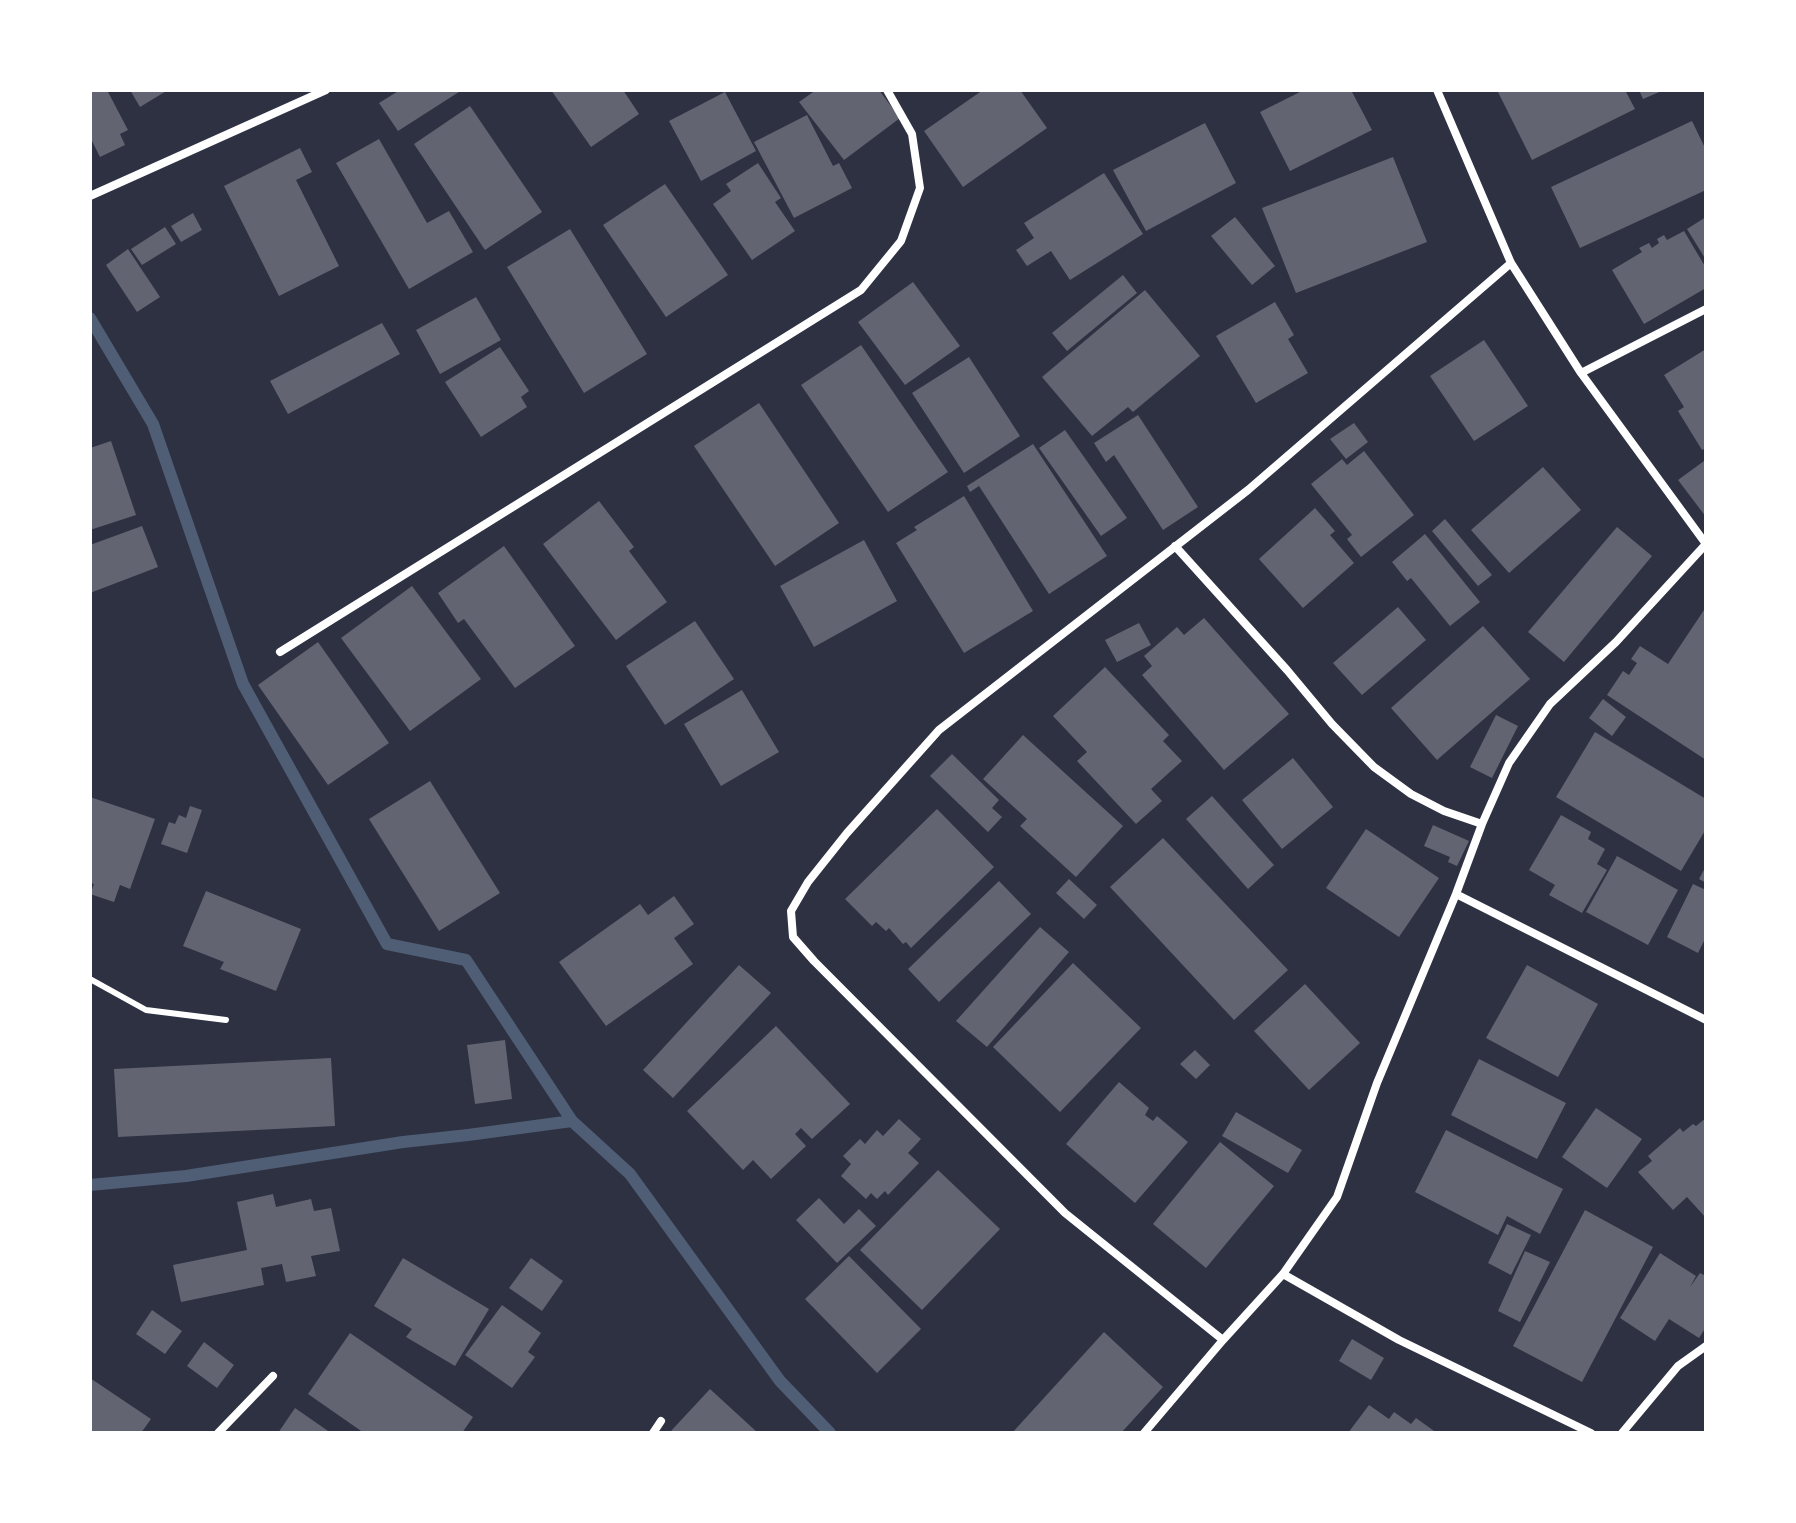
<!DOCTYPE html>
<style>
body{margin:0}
#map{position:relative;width:1796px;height:1523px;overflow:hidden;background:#2d3142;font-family:Raleway,sans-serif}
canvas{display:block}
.frame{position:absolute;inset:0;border:92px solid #fff;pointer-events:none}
</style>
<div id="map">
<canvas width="1796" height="1523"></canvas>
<div class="frame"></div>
</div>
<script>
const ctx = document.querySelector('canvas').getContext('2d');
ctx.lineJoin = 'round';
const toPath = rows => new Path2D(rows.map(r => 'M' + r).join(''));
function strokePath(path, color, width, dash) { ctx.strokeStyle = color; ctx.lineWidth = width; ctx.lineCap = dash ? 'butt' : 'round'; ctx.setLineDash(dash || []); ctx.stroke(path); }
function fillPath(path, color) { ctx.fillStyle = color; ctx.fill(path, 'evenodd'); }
strokePath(toPath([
 [90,318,153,424,243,684,387,944,466,960,572,1121,630,1174,780,1381,830,1433],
 [90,1185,186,1176,403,1142,468,1135,572,1121]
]), '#4f5d75', 12);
fillPath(toPath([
 [90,90,107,90,128,130,120,134,125,145,100,157,90,137],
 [130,90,168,90,140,107],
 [400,90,462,90,398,131,379,103],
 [551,90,623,90,639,114,591,147],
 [816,90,879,90,900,118,844,160,799,102],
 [983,90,1020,90,1047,128,963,187,924,131],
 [1304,90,1351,90,1372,130,1290,171,1260,112],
 [1497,90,1625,90,1635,109,1532,160],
 [1639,90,1664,90,1643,99],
 [725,92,756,151,701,181,669,121],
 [470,106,542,212,485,250,414,144],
 [807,115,833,166,839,163,852,188,794,218,754,142],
 [1692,121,1706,150,1706,190,1580,248,1551,187],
 [1205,123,1236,183,1146,231,1113,170],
 [379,139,427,223,449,211,473,252,409,289,336,163],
 [300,148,312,172,296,180,339,266,279,296,224,186],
 [1393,157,1427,242,1296,293,1262,208],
 [758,163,781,198,775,202,795,231,752,260,713,204,731,191,726,184],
 [1104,173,1143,234,1070,280,1051,251,1027,266,1016,250,1034,238,1024,223],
 [665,184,728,275,666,317,603,225],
 [193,213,202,230,181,242,171,226],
 [1235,217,1275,266,1252,285,1211,236],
 [1706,217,1706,260,1687,229],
 [165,227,176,244,142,265,131,249],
 [570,229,647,354,584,393,507,267],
 [1684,231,1706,268,1706,288,1644,324,1612,270,1642,252,1639,248,1649,243,1652,248,1659,243,1657,239,1664,235,1667,240],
 [128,249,160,297,137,312,106,265],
 [1123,275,1137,293,1067,351,1052,333],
 [913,282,960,346,905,385,858,322],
 [1145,290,1200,356,1133,412,1128,407,1092,436,1042,377],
 [476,297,501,340,440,374,416,330],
 [1275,302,1294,335,1288,339,1308,373,1256,403,1216,336],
 [382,323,400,354,288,414,270,381],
 [1484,340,1528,406,1474,441,1430,376],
 [861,345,948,472,888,512,801,385],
 [500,347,529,391,521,397,527,407,481,437,445,382],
 [1706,349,1706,448,1702,450,1678,411,1684,407,1664,375],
 [969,357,1020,436,964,473,912,393],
 [759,403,839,523,775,566,694,446],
 [1138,415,1198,507,1163,530,1114,455,1106,462,1094,443],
 [1354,423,1368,442,1346,459,1330,439],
 [1065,430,1127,518,1101,536,1039,448],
 [111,441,136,515,90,530,90,448],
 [1033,444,1107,556,1049,594,979,486,970,492,967,486],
 [1364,451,1414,515,1361,557,1347,539,1352,535,1311,484,1342,459,1347,465],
 [1704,461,1706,464,1706,517,1678,480],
 [1543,467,1581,510,1509,573,1471,530],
 [964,496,1033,611,964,653,896,543,917,530,914,527],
 [599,501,634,547,629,551,667,602,616,640,543,544],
 [1315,508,1335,531,1330,535,1354,563,1303,608,1259,559],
 [1445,519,1492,575,1478,586,1432,531],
 [142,526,158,567,90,593,90,545],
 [1617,527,1652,556,1564,662,1528,632],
 [1425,534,1480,602,1450,626,1411,578,1407,581,1392,562],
 [864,540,897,601,814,647,780,586],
 [504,546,575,646,515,688,464,619,458,623,438,593],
 [412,586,481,679,410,731,341,638],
 [1398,607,1426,640,1362,695,1333,663],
 [1706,607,1706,760,1607,695,1623,671,1629,675,1637,663,1631,659,1640,646,1668,664],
 [1204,618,1289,714,1224,770,1142,675,1152,666,1144,656,1177,627,1184,635],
 [695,621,734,679,665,725,626,666],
 [1139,623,1151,645,1117,662,1105,640],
 [1483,626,1530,679,1437,760,1391,708],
 [318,642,389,743,328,785,258,685],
 [1105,667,1169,735,1163,741,1182,761,1151,789,1162,801,1136,824,1077,761,1087,752,1053,716],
 [742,690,779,752,721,786,684,724],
 [1603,699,1626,717,1612,736,1589,718],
 [1496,715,1518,726,1492,778,1470,767],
 [1595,732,1706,799,1706,829,1681,871,1556,797],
 [1023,735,1123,826,1076,877,1020,826,1027,819,983,779],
 [952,754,999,800,992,808,1002,817,988,832,930,776],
 [1293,758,1333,807,1282,849,1242,800],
 [430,781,500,893,439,931,369,819],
 [1212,796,1274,865,1248,889,1186,819],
 [90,797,155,819,130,889,120,885,114,902,90,894,94,884,90,883],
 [190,806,202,810,187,853,161,844,169,822,175,824,179,815,186,818],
 [937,809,994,867,911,948,906,942,903,944,889,928,886,931,876,922,872,926,845,899],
 [1561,815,1591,832,1588,839,1605,849,1597,864,1607,870,1582,913,1549,895,1555,885,1529,870],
 [1433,825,1469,841,1457,866,1448,862,1450,857,1424,846],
 [1366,829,1439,878,1399,937,1326,888],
 [1163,838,1288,970,1234,1020,1110,887],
 [1617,856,1678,890,1648,945,1586,912],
 [1706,866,1706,883,1699,879],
 [1069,879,1097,905,1084,919,1056,893],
 [999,881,1031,914,939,1002,908,969],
 [1693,884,1706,890,1706,937,1698,953,1667,937],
 [206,891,301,929,276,991,220,969,224,962,183,946],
 [674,896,694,924,674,938,693,964,606,1026,559,962,640,904,648,915],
 [1040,927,1069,952,987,1047,956,1021],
 [1073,963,1141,1028,1060,1112,993,1047],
 [739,965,771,993,673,1098,643,1070],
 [1527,965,1598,1004,1558,1077,1486,1038],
 [1305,984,1360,1043,1309,1090,1254,1031],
 [776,1026,850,1104,812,1139,801,1128,795,1134,806,1146,771,1179,753,1160,743,1170,687,1111],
 [505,1040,512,1099,475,1104,467,1045],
 [1195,1050,1210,1065,1196,1079,1180,1064],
 [331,1058,335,1126,118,1137,114,1069],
 [1479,1059,1566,1103,1537,1159,1451,1115],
 [1119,1082,1149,1108,1145,1115,1153,1121,1157,1116,1188,1142,1135,1203,1066,1144],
 [1596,1108,1642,1139,1607,1188,1562,1157],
 [1236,1112,1302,1150,1288,1173,1222,1136],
 [1706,1118,1706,1218,1687,1197,1673,1210,1638,1172,1652,1161,1648,1156,1680,1128,1683,1132,1693,1124,1696,1126],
 [899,1119,921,1139,908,1153,919,1163,888,1195,885,1191,877,1199,871,1193,866,1199,841,1176,851,1164,843,1156,860,1139,865,1144,877,1130,883,1136],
 [1446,1130,1563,1189,1540,1234,1507,1216,1498,1235,1415,1192],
 [1220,1142,1274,1186,1206,1268,1153,1224],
 [938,1170,1000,1229,922,1310,860,1250],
 [273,1194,276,1207,311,1199,314,1211,331,1208,340,1251,311,1256,316,1276,286,1282,282,1264,261,1268,264,1285,181,1302,173,1265,247,1250,237,1202],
 [819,1198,844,1224,859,1209,876,1226,837,1263,796,1220],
 [1585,1210,1653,1247,1582,1382,1513,1346],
 [1507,1224,1531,1235,1511,1275,1488,1263],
 [1525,1251,1550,1262,1520,1322,1498,1311],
 [1660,1253,1696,1276,1690,1287,1700,1273,1706,1276,1706,1327,1699,1338,1669,1319,1655,1341,1620,1318],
 [849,1256,921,1329,877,1373,805,1299],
 [403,1258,489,1309,455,1366,406,1337,412,1329,374,1306],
 [531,1258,563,1281,542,1311,509,1288],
 [502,1305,541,1333,528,1352,535,1357,512,1388,465,1355],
 [152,1310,182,1331,165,1354,136,1334],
 [1104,1332,1163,1387,1121,1433,1012,1433],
 [350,1333,473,1417,462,1433,364,1433,308,1394],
 [1352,1339,1384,1358,1371,1380,1339,1361],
 [204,1342,234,1365,217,1388,187,1366],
 [90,1378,151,1419,141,1433,90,1433],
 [710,1389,758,1433,673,1433,671,1431],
 [1369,1405,1389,1419,1394,1412,1411,1424,1416,1418,1437,1433,1348,1433],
 [295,1408,331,1433,278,1433]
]), '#626471');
strokePath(toPath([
 [90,979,146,1010,226,1020]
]), '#fff', 6);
strokePath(toPath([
 [1437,90,1511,263,1581,373,1706,544],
 [90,196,326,90],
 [1581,373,1706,309],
 [1175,546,1287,670,1332,724,1374,767,1411,794,1444,811,1482,824],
 [280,652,861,290,901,241,920,188,912,134,887,90],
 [1456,894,1706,1020],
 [1283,1274,1399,1340,1591,1433],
 [1223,1340,1065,1213,814,961,793,937,791,911,808,882,847,833,939,730,1248,490,1511,263],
 [218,1433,273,1376],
 [653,1433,661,1421],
 [1144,1433,1223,1340,1283,1274,1337,1197,1377,1083,1456,894,1482,824,1509,763,1550,704,1616,642,1706,544],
 [1622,1433,1678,1366,1706,1346]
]), '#fff', 8);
</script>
